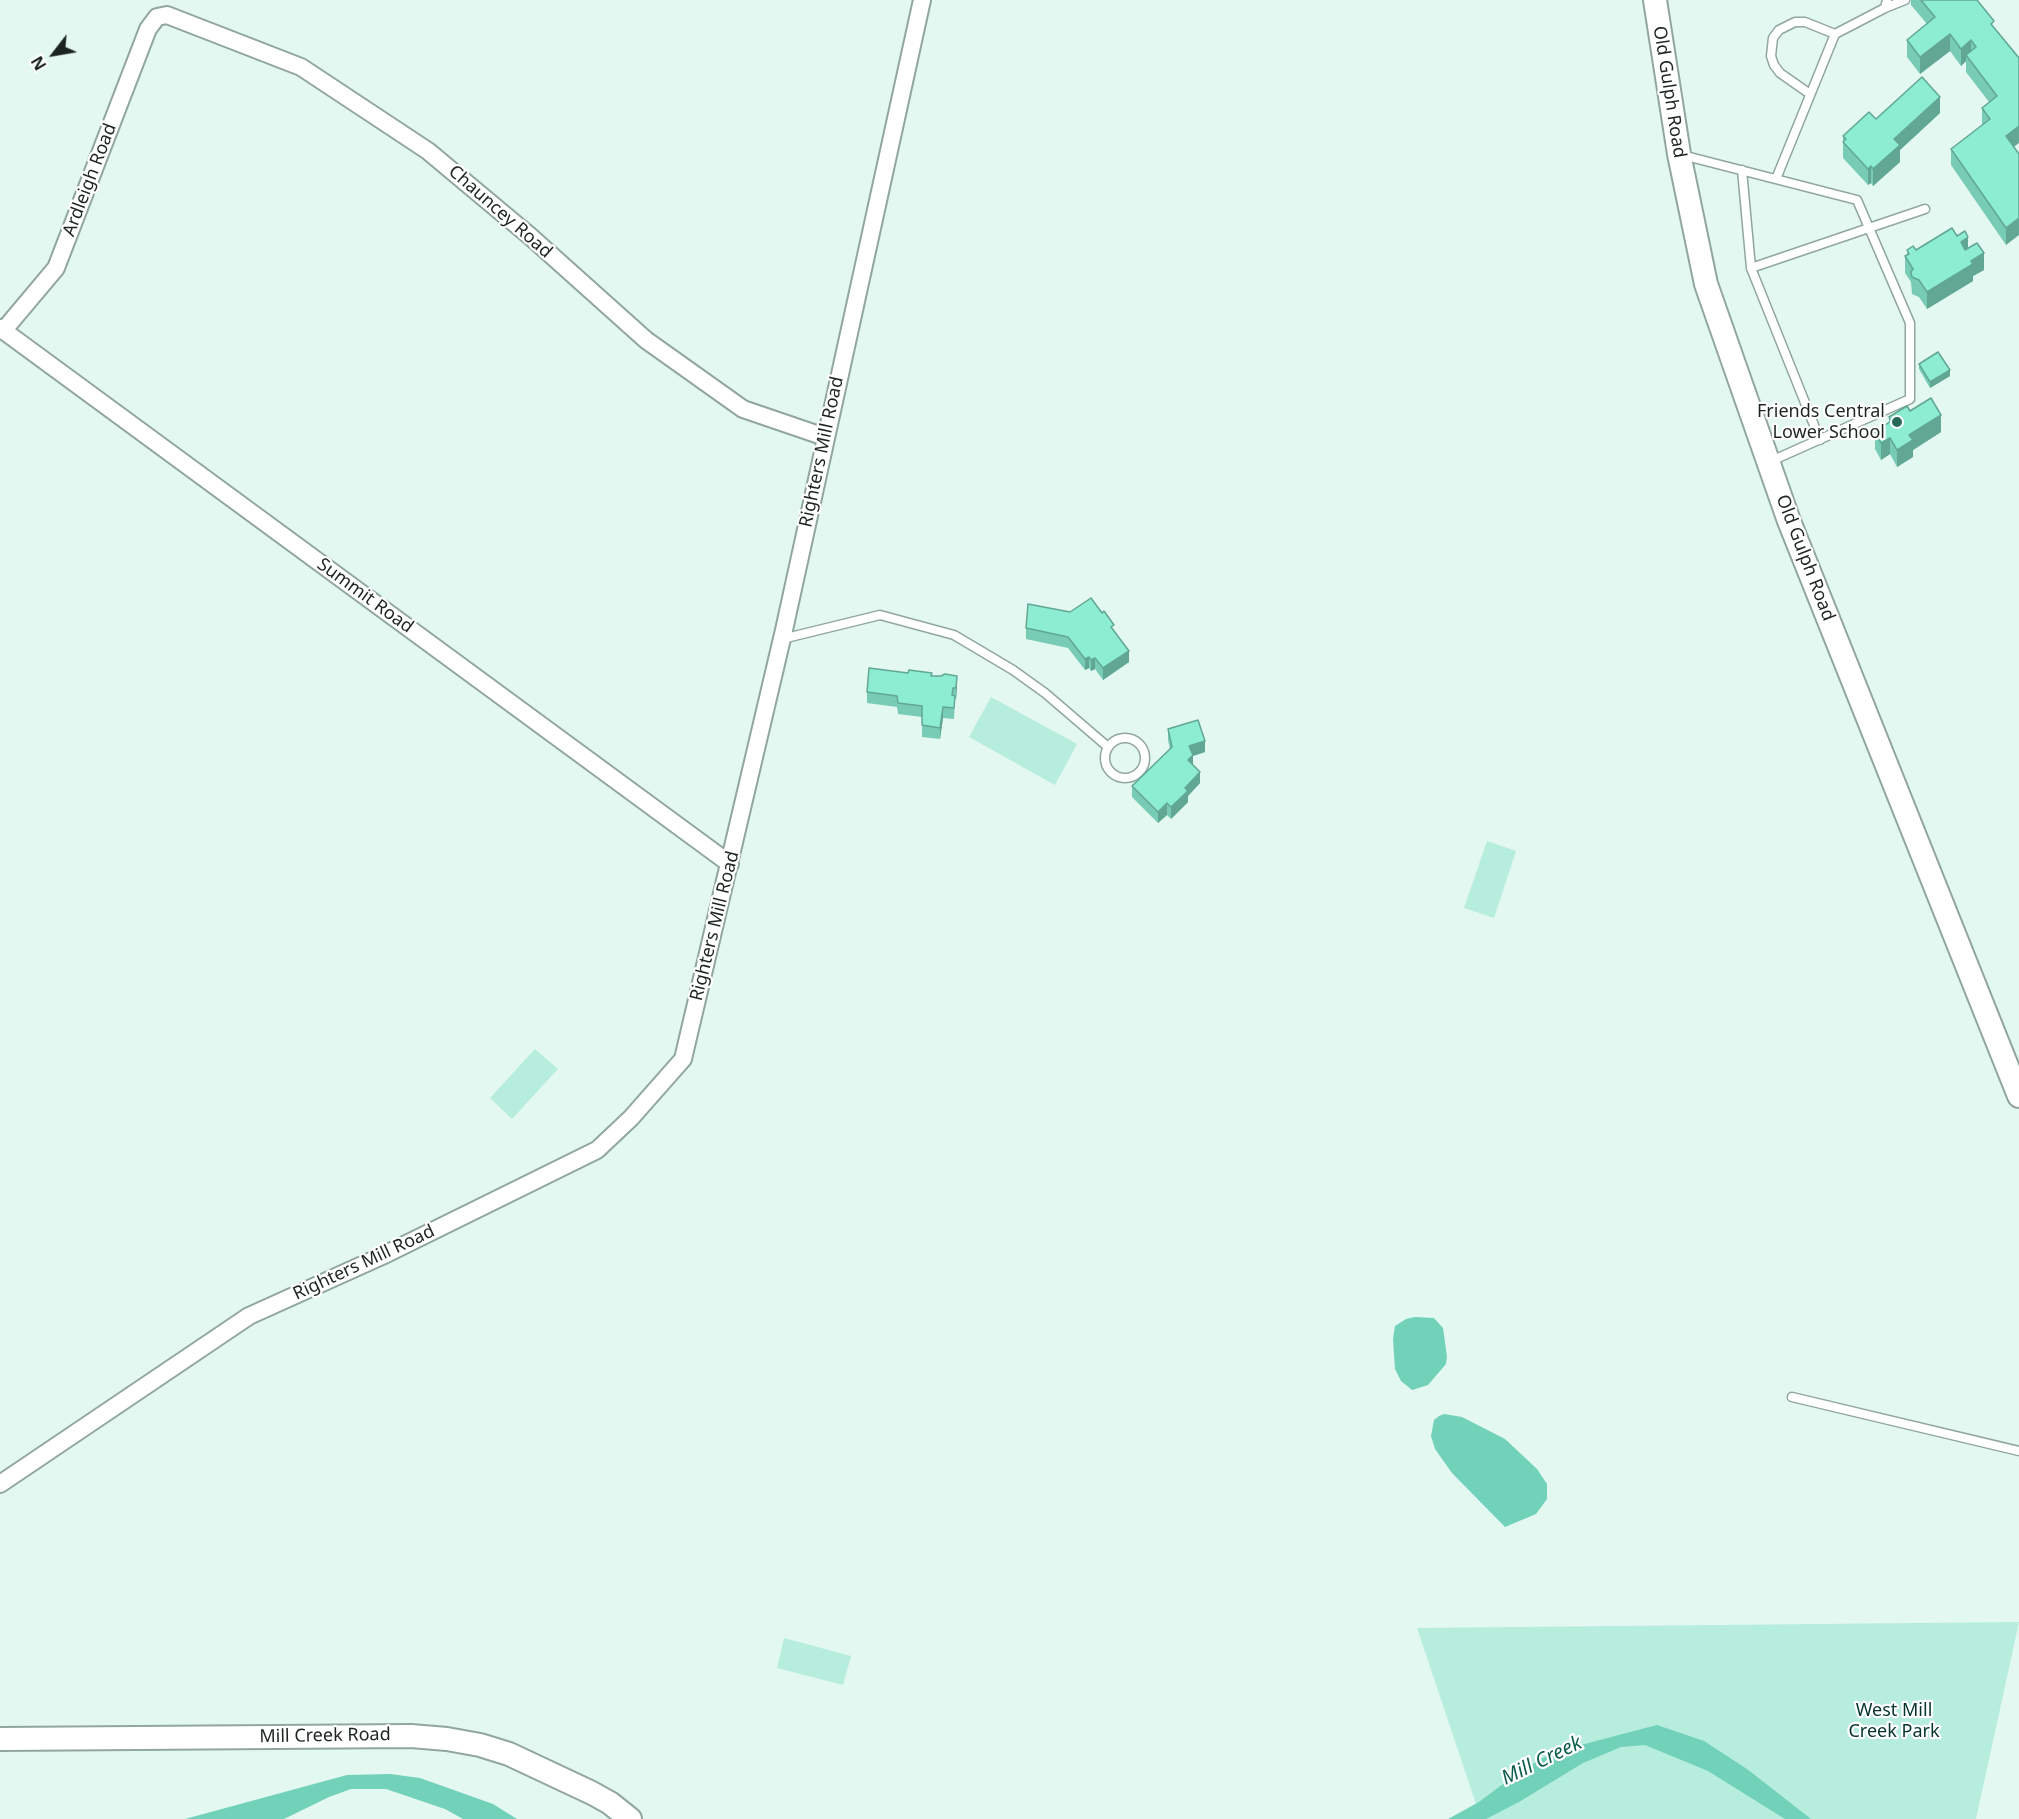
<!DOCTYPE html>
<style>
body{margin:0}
#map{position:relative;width:2019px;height:1819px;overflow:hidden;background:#e3f8f1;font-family:"Noto Sans",sans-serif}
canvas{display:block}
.north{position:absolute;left:24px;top:24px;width:60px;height:60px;-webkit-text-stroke:4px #fff;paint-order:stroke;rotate:239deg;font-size:16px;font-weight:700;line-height:24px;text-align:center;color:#1d2523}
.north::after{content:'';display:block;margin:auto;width:21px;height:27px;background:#1d2523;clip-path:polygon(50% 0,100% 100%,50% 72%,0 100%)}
</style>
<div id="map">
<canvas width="2019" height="1819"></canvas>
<div class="north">N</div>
</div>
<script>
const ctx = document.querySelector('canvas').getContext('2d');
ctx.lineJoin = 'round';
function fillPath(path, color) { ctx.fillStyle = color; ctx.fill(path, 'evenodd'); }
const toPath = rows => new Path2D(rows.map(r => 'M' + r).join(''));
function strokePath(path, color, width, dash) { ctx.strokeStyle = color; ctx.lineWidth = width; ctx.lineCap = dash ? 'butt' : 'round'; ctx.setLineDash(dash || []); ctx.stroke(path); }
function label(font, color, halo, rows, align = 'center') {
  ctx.font = font + ' "Noto Sans",sans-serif'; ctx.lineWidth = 4.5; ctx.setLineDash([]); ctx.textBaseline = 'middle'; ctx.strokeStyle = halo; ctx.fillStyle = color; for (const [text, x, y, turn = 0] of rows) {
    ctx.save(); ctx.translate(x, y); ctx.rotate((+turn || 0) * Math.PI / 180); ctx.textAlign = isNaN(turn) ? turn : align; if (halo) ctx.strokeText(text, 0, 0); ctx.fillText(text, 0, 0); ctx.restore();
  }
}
fillPath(toPath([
 [991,697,1077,744,1055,785,969,737],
 [1487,841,1516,851,1494,918,1464,908],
 [535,1049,558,1069,512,1119,490,1098],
 [2019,1622,1976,1819,1481,1819,1417,1628],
 [784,1638,851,1656,843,1685,777,1668]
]), '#b6eddd');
fillPath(toPath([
 [1415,1317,1434,1318,1443,1328,1447,1357,1446,1364,1428,1385,1412,1390,1401,1381,1395,1369,1393,1339,1395,1326,1406,1319],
 [1444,1414,1462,1417,1505,1439,1537,1469,1547,1484,1547,1499,1536,1514,1505,1527,1452,1473,1435,1449,1431,1436,1434,1420,1439,1416],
 [1657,1725,1704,1741,1747,1769,1811,1819,1785,1819,1708,1771,1645,1745,1621,1747,1583,1763,1519,1802,1486,1819,1448,1819,1479,1802,1523,1769,1554,1752],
 [390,1774,420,1778,493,1804,517,1819,463,1819,445,1809,386,1789,351,1789,329,1797,284,1819,185,1819,347,1775]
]), '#71d1b9');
const lane = toPath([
 [1885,8,1905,0],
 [1810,94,1780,73,1774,65,1771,56,1773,38,1779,30,1795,22,1805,22,1835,34],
 [1682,155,1857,200,1910,323,1910,399,1769,462],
 [1742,170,1751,268],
 [1776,179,1835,34,1885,8,1887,0],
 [1820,440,1751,268,1925,209],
 [782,639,880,615,954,635,1013,670,1045,693,1108,747],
 '1105 758a20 20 0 1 1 40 0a20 20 0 1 1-40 0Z',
 [1792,1397,2019,1451]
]);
const street = toPath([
 [0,328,730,864],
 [3,331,56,268,148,29,157,17,167,15,301,67,428,151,531,237,646,340,743,409,825,437],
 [0,1484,249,1316,382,1256,597,1150,631,1118,683,1059,784,630,922,0]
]);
const secondary = toPath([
 [1655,0,1679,154,1706,284,1789,521,2019,1096],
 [0,1739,411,1736,447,1739,480,1745,509,1754,592,1793,610,1803,630,1819]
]);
strokePath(lane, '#92a6a0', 11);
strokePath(street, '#92a6a0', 20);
strokePath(secondary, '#92a6a0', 26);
strokePath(lane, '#fff', 8);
strokePath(street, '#fff', 16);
strokePath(secondary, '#fff', 22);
fillPath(toPath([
 [1911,0,1977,0,1994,28,2014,147,2006,245,1951,165,1951,149,1982,125,1982,108,1989,102,1966,72,1966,61,1961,66,1950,51,1920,74,1907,57,1907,40,1927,24,1911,5],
 [1940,113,1900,150,1900,162,1873,186,1871,183,1868,185,1843,158,1843,136,1876,119],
 [1957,236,1968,248,1984,270,1973,276,1973,281,1927,309,1919,297,1912,294,1911,282,1905,273,1905,256,1907,255,1907,250,1916,250],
 [1919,364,1950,376,1930,388,1919,369],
 [1910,411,1941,432,1913,450,1913,457,1897,467,1890,454,1881,460,1875,449,1875,432,1889,423,1889,417],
 [1026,628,1114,630,1129,662,1103,680,1095,669,1091,671,1089,668,1085,670,1068,648,1026,639],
 [932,676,957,688,956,699,955,699,954,719,943,718,940,739,922,737,922,717,898,714,897,707,867,703,867,692],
 [1168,729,1205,752,1193,756,1193,765,1200,783,1188,796,1188,802,1171,819,1167,815,1158,823,1132,797,1132,786,1170,749,1168,740]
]), '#78ccb5');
fillPath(toPath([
 [1950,34,1950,51,1920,74,1920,57],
 [1971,40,1971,57,1966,55,1966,61,1961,66,1961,49],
 [1940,97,1940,113,1900,150,1900,162,1873,186,1873,169,1894,139],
 [2019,126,2019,143,2006,153,2006,136],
 [1871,166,1871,183,1868,185,1868,169],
 [2019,218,2019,235,2006,245,2006,228],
 [1968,237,1968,254,1961,242],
 [1984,253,1984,270,1973,276,1973,281,1927,309,1927,292],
 [1950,370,1950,376,1930,388,1930,382],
 [1941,415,1941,432,1913,450,1913,457,1897,467,1897,450,1909,435],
 [1890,438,1890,454,1881,460,1881,443],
 [1129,651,1129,662,1103,680,1103,668],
 [1089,657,1089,668,1085,670,1085,659],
 [1095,658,1095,669,1091,671,1091,660],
 [957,676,957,688,956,699,956,688],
 [943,707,943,718,940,739,940,728],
 [1205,741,1205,752,1193,756,1193,767,1188,760,1189,746],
 [1200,772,1200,783,1188,796,1188,802,1171,819,1171,807,1185,788],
 [1167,803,1167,815,1158,823,1158,812]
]), '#62a694');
const building = toPath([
 [1921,0,1977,0,1994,21,1991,24,2019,58,2019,126,2006,136,2019,154,2019,218,2006,228,1951,149,1990,119,1982,108,1997,96,1966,55,1976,47,1971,40,1961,49,1950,34,1920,57,1907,40,1935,17,1921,0],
 [1922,77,1940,97,1894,139,1900,145,1873,169,1871,166,1868,169,1843,142,1846,139,1843,136,1869,112,1876,119,1922,77],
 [1952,228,1957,236,1965,231,1968,237,1961,242,1965,250,1977,243,1984,253,1971,261,1973,264,1927,292,1919,280,1912,277,1911,272,1913,269,1905,256,1909,254,1907,250,1913,246,1916,250,1952,228],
 [1938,352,1950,370,1930,382,1919,364,1938,352],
 [1931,398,1941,415,1909,435,1913,440,1897,450,1890,438,1881,443,1875,432,1891,421,1889,417,1907,406,1910,411,1931,398],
 [1091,598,1102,613,1104,611,1114,625,1111,627,1129,651,1103,668,1095,658,1091,660,1089,657,1085,659,1068,637,1026,628,1028,604,1070,612,1091,598],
 [869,668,908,673,909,670,932,673,931,676,941,676,945,674,957,676,956,688,953,688,952,695,955,696,954,708,943,707,940,728,922,725,922,706,898,703,897,696,867,692,869,668],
 [1198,720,1205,741,1189,746,1193,755,1188,760,1200,772,1185,788,1188,791,1171,807,1167,803,1158,812,1132,786,1172,747,1168,729,1198,720]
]);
fillPath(building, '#8cedd3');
strokePath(building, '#62a694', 1.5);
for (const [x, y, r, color] of [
 [1897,422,6,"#266959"]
]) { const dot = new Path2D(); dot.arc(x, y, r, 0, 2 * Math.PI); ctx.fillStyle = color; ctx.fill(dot); strokePath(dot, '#fff', 2); }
label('18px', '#1d2523', '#fff', [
 ["Old Gulph Road",1669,92,81],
 ["Ardleigh Road",90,180,-69],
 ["Chauncey Road",500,212,41],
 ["Righters Mill Road",822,452,-78],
 ["Old Gulph Road",1805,558,69],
 ["Summit Road",365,596,36],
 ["Righters Mill Road",715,926,-76],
 ["Righters Mill Road",364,1263,-25],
 ["Mill Creek Road",325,1736,-1]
]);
label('18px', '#1d2523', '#fff', [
 ["Friends Central",1885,412],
 ["Lower School",1885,433]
], 'right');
label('18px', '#04332a', '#fff', [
 ["West Mill",1894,1711],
 ["Creek Park",1894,1732]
]);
label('italic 20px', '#0a5d4d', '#fff', [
 ["Mill Creek",1542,1761,-26]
]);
</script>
